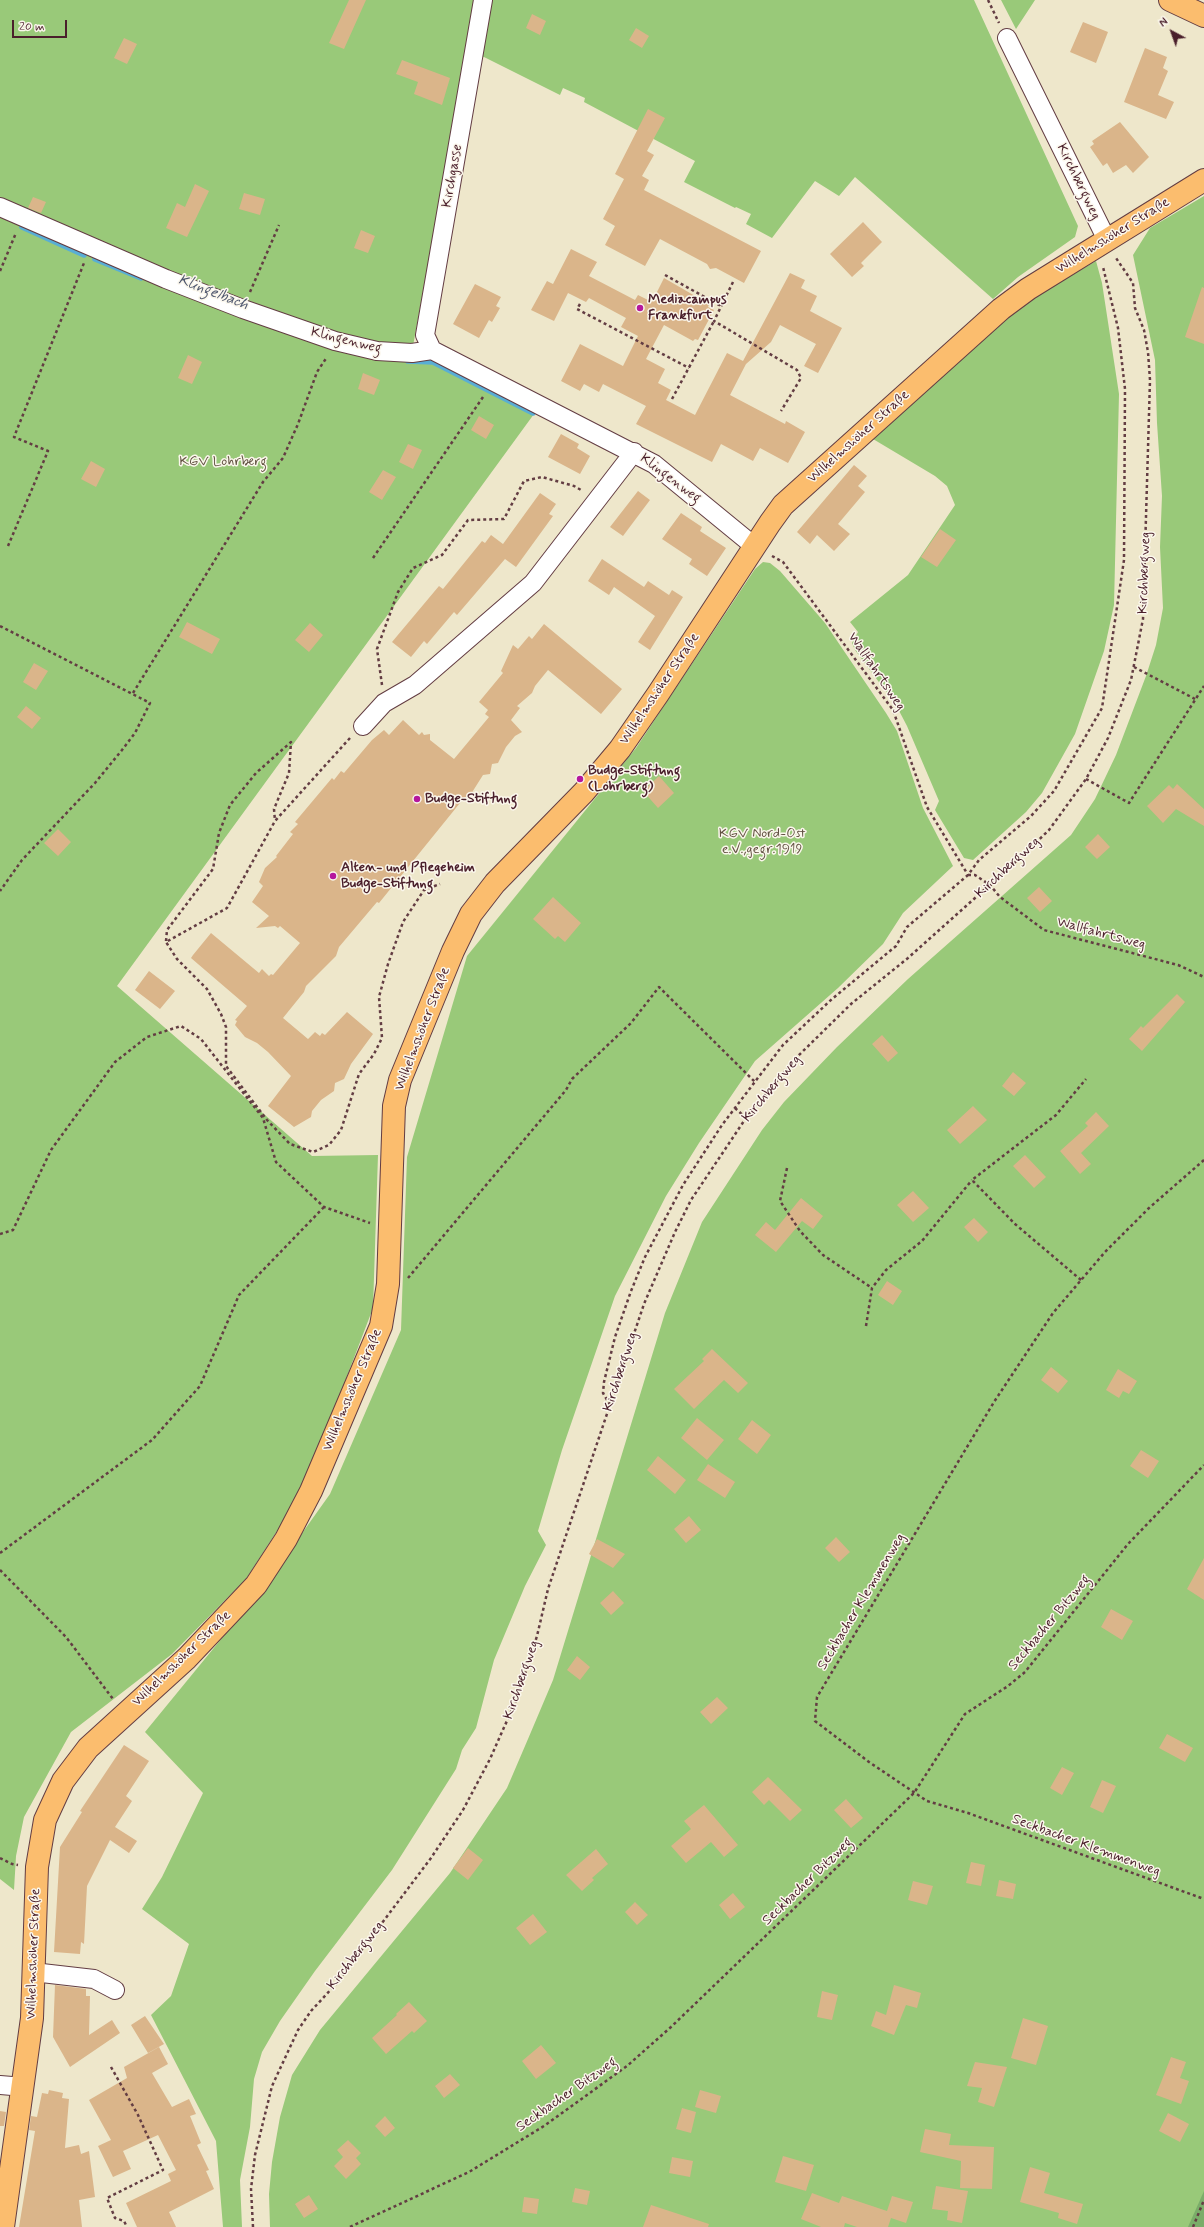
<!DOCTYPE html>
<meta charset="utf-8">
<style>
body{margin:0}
#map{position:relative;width:1204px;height:2227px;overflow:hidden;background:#eee7cb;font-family:Mynerve,sans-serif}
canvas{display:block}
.north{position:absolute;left:1152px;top:12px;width:40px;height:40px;-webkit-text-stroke:3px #fbf7ec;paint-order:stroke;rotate:319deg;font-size:11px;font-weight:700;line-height:16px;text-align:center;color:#4a1f2b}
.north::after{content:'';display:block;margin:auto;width:14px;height:18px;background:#4a1f2b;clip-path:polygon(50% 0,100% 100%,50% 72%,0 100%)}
.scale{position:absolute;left:12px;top:20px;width:55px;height:18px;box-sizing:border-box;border:2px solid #4a1f2b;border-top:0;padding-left:5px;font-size:12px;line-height:14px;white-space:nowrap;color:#4a1f2b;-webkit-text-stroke:3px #fbf7ec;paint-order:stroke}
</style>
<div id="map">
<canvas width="1204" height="2227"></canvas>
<div class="north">N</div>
<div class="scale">20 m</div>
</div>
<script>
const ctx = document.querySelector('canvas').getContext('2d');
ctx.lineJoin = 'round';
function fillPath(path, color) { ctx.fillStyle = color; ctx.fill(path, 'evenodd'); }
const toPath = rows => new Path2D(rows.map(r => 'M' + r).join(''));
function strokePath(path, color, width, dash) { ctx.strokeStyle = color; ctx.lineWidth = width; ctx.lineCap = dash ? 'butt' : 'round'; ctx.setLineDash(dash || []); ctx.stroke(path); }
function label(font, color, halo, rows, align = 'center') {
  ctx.font = font + ' Mynerve,sans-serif'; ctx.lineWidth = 3; ctx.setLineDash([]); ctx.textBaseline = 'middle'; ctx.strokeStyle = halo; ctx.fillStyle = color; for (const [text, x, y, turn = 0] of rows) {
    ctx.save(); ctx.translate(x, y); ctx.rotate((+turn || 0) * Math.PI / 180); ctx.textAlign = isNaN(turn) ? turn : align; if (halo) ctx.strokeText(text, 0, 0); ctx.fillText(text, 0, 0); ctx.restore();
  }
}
fillPath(toPath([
 [0,0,974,0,1078,226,1075,237,1018,277,993,299,855,177,839,196,815,181,772,238,746,224,751,214,736,207,735,208,684,182,695,161,584,102,585,98,563,88,560,95,484,57,465,62,413,346,534,414,117,986,312,1156,378,1155,373,1308,304,1489,246,1579,172,1654,71,1732,24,1817,16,1856,14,1890,0,1879],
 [1001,0,1035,0,1016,29],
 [1204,196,1204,2227,270,2227,269,2194,272,2162,280,2117,292,2075,320,2030,450,1873,507,1788,528,1739,553,1680,665,1313,702,1222,762,1130,784,1102,837,1047,908,979,1071,835,1095,799,1116,755,1146,676,1156,645,1163,608,1160,547,1162,496,1157,423,1155,360,1133,255,1150,228],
 [1096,261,1102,283,1119,394,1114,605,1104,651,1075,734,1042,793,1026,812,973,860,964,858,935,810,939,801,907,726,896,705,855,650,852,643,858,632,850,622,908,575,955,505,947,486,935,476,873,439,1006,318,1033,298],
 [763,562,770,563,780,571,825,623,886,713,897,731,923,808,953,866,903,913,883,944,838,988,755,1061,699,1143,666,1196,615,1296,562,1450,538,1531,546,1545,525,1586,494,1660,476,1728,462,1750,456,1769,392,1870,315,1971,280,2021,262,2052,254,2079,250,2127,240,2180,242,2227,223,2227,216,2141,151,2015,171,1996,189,1944,142,1909,162,1877,203,1793,145,1732,263,1588,330,1494,401,1330,407,1157,467,956,636,748,755,569]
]), '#99c979');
fillPath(toPath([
 [1204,2191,1204,2227,1188,2227]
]), '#7aad69');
strokePath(toPath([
 [22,227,84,255],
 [95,259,141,278],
 [408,361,433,362,533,413]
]), '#59aed5', 5.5);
fillPath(toPath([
 [349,0,366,0,344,49,329,43],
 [532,14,546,21,540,35,526,28],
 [1083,22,1108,32,1096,63,1070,52],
 [636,28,649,36,642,48,629,40],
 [124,38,137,44,127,64,114,58],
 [1145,48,1167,57,1163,68,1168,71,1158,95,1174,102,1166,119,1124,102],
 [402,60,450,78,442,105,414,94,418,82,396,74],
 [648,109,665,118,647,151,654,155,642,176,649,180,644,190,761,251,744,283,716,268,710,269,707,264,660,239,645,266,605,245,615,226,603,219,624,179,615,174],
 [1120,122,1149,157,1133,173,1126,165,1113,173,1107,163,1103,166,1090,147,1094,144,1092,141],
 [195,184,209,191,187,237,166,228,177,203,185,207],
 [244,193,265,199,260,215,239,209],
 [33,197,46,202,41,213,28,208],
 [863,222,882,242,861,263,864,266,852,277,830,254],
 [361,230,375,236,368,253,354,248],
 [571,249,597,262,589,276,635,300,638,295,652,302,664,278,709,304,708,307,714,310,698,340,695,339,693,341,664,325,646,359,665,369,658,383,671,390,666,400,695,415,727,353,743,361,790,273,805,280,801,288,817,296,810,311,842,328,818,373,804,366,816,344,780,325,771,342,746,364,730,395,785,424,786,421,805,432,788,463,760,448,753,461,721,444,712,462,636,424,646,406,603,384,599,392,584,384,580,391,561,381,580,344,623,366,638,336,621,327,626,318,589,298,586,302,568,293,554,321,531,310,547,281,553,284],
 [475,284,501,297,496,306,500,308,492,322,489,320,479,338,453,324],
 [1202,287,1204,288,1204,344,1185,337],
 [188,355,202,362,192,384,178,378],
 [363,373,380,380,374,395,358,389],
 [479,416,494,425,486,439,471,430],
 [561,434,579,444,577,448,590,456,580,474,548,457],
 [408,444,422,450,413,469,399,462],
 [91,461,105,469,96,487,81,479],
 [854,465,867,476,858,486,865,492,838,524,850,534,834,551,817,535,810,544,797,532],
 [383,470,396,477,382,500,369,492],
 [638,491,650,500,623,536,610,527],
 [540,493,556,504,549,514,553,516,516,567,505,559,457,615,454,612,427,644,424,641,411,657,392,642,439,586,443,589,482,541,485,543,491,535,503,544],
 [681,513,702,527,700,531,726,548,707,576,689,564,692,559,662,539],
 [940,529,956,540,937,567,921,557],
 [602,559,644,587,648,581,669,595,672,590,683,597,650,650,638,642,655,616,614,587,609,595,588,581],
 [187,622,220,639,212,654,179,637],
 [310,623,323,635,309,652,295,640],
 [544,624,622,689,601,714,548,670,535,686,532,693,517,706,520,708,511,720,522,732,515,736,506,747,498,763,492,764,490,774,483,775,471,794,464,798,379,903,377,902,339,947,336,956,306,986,304,992,283,1018,308,1039,315,1032,320,1036,322,1033,325,1035,347,1012,373,1034,351,1064,344,1079,335,1083,334,1091,321,1100,312,1111,311,1117,294,1127,268,1106,291,1076,268,1052,257,1043,245,1037,235,1025,237,1021,235,1020,247,1006,191,958,193,955,211,933,259,973,262,969,269,976,271,974,273,975,300,943,280,926,278,928,275,926,256,928,269,916,252,902,263,886,259,882,265,868,277,857,276,856,293,834,290,832,298,824,295,822,332,778,334,780,341,771,344,773,372,740,384,730,389,735,403,720,419,735,422,732,424,735,430,734,430,740,454,759,489,717,485,714,488,710,479,702,503,673,501,671,513,645,518,649,529,636,532,639],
 [34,663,48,671,36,690,23,682],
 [26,706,41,718,32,729,17,717],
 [659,776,674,793,658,808,643,791],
 [1177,784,1204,809,1204,826,1176,809,1163,823,1147,806,1169,785,1173,789],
 [58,829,71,842,58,856,44,843],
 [1098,834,1110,847,1097,859,1085,847],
 [1039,887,1052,901,1040,912,1027,898],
 [553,897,581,923,565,942,558,936,555,939,533,919],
 [149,971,175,991,160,1009,135,990],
 [1177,994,1185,1002,1142,1051,1129,1039,1141,1026,1143,1028],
 [882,1035,898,1053,888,1062,872,1044],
 [1013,1072,1026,1083,1014,1096,1002,1086],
 [973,1106,987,1120,960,1144,947,1130],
 [1096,1112,1109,1126,1081,1153,1091,1164,1080,1174,1060,1151,1088,1126,1085,1123],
 [1025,1155,1046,1177,1034,1188,1013,1166],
 [913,1191,929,1208,913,1222,897,1205],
 [801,1198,823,1216,813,1229,802,1221,776,1252,755,1235,766,1222,775,1230],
 [974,1218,988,1232,978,1242,964,1227],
 [887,1281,902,1291,893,1305,878,1295],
 [712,1349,748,1383,738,1393,724,1380,694,1409,674,1389,704,1361,702,1359],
 [1051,1367,1068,1381,1058,1393,1041,1380],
 [1118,1369,1137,1381,1129,1394,1123,1391,1119,1398,1106,1390],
 [697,1418,724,1440,707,1460,681,1438],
 [752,1420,771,1435,757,1454,738,1439],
 [1141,1450,1159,1461,1148,1478,1130,1466],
 [658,1456,686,1480,675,1494,647,1470],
 [708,1464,735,1482,725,1498,697,1480],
 [689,1516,701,1530,686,1543,674,1529],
 [836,1537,850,1552,839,1562,825,1548],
 [597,1539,625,1554,613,1568,589,1554],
 [1204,1558,1204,1600,1187,1589],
 [613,1591,624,1603,611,1615,600,1603],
 [1111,1609,1133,1621,1122,1640,1101,1627],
 [577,1656,590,1667,580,1680,567,1670],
 [717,1697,728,1708,711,1724,700,1712],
 [1167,1734,1193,1748,1185,1762,1159,1748],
 [124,1745,149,1761,126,1796,132,1801,115,1827,137,1841,129,1853,110,1840,87,1886,84,1944,81,1942,80,1954,54,1952,60,1847,82,1812,80,1811],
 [1062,1767,1074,1773,1062,1795,1050,1788],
 [768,1777,802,1810,790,1821,769,1800,764,1805,752,1792],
 [1102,1780,1116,1786,1103,1813,1090,1807],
 [846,1799,863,1818,851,1828,834,1810],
 [704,1805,738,1845,724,1857,711,1842,686,1863,671,1846,691,1829,684,1821],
 [468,1848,483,1860,468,1880,453,1868],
 [596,1849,608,1864,592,1878,594,1880,582,1891,566,1875],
 [971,1862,985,1865,981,1886,966,1883],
 [999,1880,1016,1884,1013,1899,996,1896],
 [913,1881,933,1886,927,1905,908,1900],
 [733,1893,745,1907,730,1919,719,1905],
 [635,1902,648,1915,637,1925,625,1912],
 [533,1914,547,1932,530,1945,516,1928],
 [55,1985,86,1989,86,1996,90,1996,89,2035,112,2020,120,2033,70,2067,53,2037],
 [894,1985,921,1993,917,2008,906,2005,894,2035,871,2026,876,2011,886,2015],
 [822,1991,838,1995,832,2020,817,2017],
 [409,2002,427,2021,414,2033,412,2031,386,2054,372,2038,397,2015,396,2014],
 [145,2016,164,2044,148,2053,131,2025],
 [1023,2018,1048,2026,1036,2065,1011,2058],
 [541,2045,556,2063,536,2079,522,2061],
 [159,2047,168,2064,152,2073,172,2107,189,2099,196,2114,190,2116,201,2143,197,2145,209,2170,206,2171,214,2189,169,2212,176,2227,137,2227,126,2203,171,2181,168,2174,176,2170,158,2135,123,2151,131,2169,113,2177,98,2146,111,2140,89,2100,127,2078,124,2067],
 [1171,2057,1186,2062,1180,2078,1189,2081,1181,2104,1156,2095],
 [975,2062,1007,2067,994,2107,978,2102,982,2088,967,2086],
 [450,2074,460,2085,444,2098,435,2086],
 [49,2090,63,2093,62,2098,69,2099,65,2148,79,2145,81,2154,89,2151,95,2197,79,2200,82,2227,19,2227,35,2131,29,2130,31,2116,37,2117,42,2093,48,2094],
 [700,2090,721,2096,716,2113,695,2107],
 [682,2108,696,2112,691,2133,676,2129],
 [0,2111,6,2112,4,2126,0,2126],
 [1168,2113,1189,2124,1180,2142,1159,2131],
 [385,2116,395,2128,385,2137,375,2126],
 [925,2129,951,2134,949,2145,994,2147,992,2189,960,2188,961,2161,920,2152],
 [348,2140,361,2153,356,2158,361,2164,346,2179,334,2166,343,2157,337,2150],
 [783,2156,814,2165,806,2191,775,2182],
 [672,2157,693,2161,690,2177,669,2173],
 [1030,2167,1050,2173,1044,2193,1083,2204,1077,2224,1058,2218,1059,2213,1020,2202],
 [936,2186,968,2191,962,2223,947,2220,948,2211,932,2209],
 [575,2188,590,2191,587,2205,572,2202],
 [812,2193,839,2203,842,2196,887,2211,892,2196,913,2202,906,2223,891,2218,888,2227,857,2227,845,2223,844,2227,821,2227,801,2219],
 [309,2195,318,2209,304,2218,295,2204],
 [524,2197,539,2199,537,2214,522,2212],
 [651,2205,709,2224,708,2227,643,2227]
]), '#dab58a');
const minor = toPath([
 [1007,38,1107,240],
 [0,207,166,279,243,309,335,341,377,351,412,353,432,350,654,464,754,546],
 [432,350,425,335,483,0],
 [363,726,384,703,415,685,533,583,634,452],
 [33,1972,94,1979,115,1990],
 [0,2085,24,2087]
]);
const major = toPath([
 [1170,0,1204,16],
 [3,2227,32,2018,37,1867,45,1820,63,1781,88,1748,187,1658,256,1585,286,1539,311,1491,381,1326,388,1284,394,1106,400,1080,453,951,471,914,495,883,584,792,620,749,658,694,770,523,783,505,1001,309,1028,289,1204,180]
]);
strokePath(minor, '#633d43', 20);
strokePath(major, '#633d43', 24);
strokePath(toPath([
 [988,0,999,23],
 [0,271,16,233],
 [665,275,721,306],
 [733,282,714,321,797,370,801,378,781,411],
 [250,292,279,225],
 [580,304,577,309,689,368],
 [672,399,714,321],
 [8,546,48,451,14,437,84,263],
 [772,556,783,562,893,710,927,807,968,875],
 [373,558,483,397],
 [0,626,150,703,135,733,122,750,95,783,22,860,0,891],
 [1134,667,1195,699],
 [382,685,377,649,398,592,413,568,442,555,468,520,504,519,524,481,542,477,574,486,581,490],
 [133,693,263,482,283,458,298,424,317,372,327,357],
 [350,738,275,821,227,908,166,942,177,959,207,989,221,1014,226,1027,226,1066,267,1120,290,1144,313,1152,329,1145,341,1130,359,1074,374,1054,382,1038,379,997,388,964,403,922,424,890,440,884],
 [1086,779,1129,803,1204,686],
 [968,875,975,875,990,885,1000,897,1044,930,1178,965,1204,977],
 [166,941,167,930,213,869,219,833,230,805,256,773,291,742,289,773,274,809,275,821],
 [735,1108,746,1118],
 [1204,1160,1149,1208,1105,1252,1053,1313,994,1402,817,1697,815,1721,869,1762,927,1801,968,1813,1204,1899],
 [787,1168,780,1201,800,1231,823,1255,872,1288],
 [0,1234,13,1230,51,1150,115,1062,147,1037,181,1026,201,1039,263,1118,276,1162,324,1207,370,1223],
 [408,1278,566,1090,572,1079,631,1023,659,987,755,1082],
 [1081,1280,1015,1224,972,1180,1056,1115,1086,1079],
 [866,1326,872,1288,886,1270,922,1241,972,1180],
 [610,1405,603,1393,604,1382,615,1337,631,1291,645,1257,683,1185,722,1125,783,1045,832,999,896,946,907,927,968,875,979,860,1031,816,1054,791,1102,708,1124,560,1125,389,1118,328,1103,267],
 [0,1553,152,1440,200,1386,239,1295,324,1207],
 [0,1570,66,1637,113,1699],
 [0,1858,12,1864,18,1865],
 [111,2067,138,2115,163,2170,107,2198,115,2218,124,2221,127,2227],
 [253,2227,251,2189,255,2155,272,2086,298,2030,311,2011,336,1984,431,1858,463,1810,490,1759,518,1696,537,1636,548,1589,644,1304,675,1232,691,1200,746,1118,797,1057,851,1004,908,958,1022,856,1049,830,1086,779,1108,738,1131,680,1143,619,1150,380,1148,352,1144,330,1135,308,1133,283,1116,258],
 [350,2227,469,2172,544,2126,627,2066,671,2027,914,1793,965,1714,1008,1686,1025,1672,1128,1544,1204,1465],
 [1193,2227,1204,2200]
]), '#633d43', 2.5, [3, 3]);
strokePath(minor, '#fff', 18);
strokePath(major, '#fbbd6e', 22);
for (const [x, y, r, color] of [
 [640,308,4,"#b5179e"],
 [580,779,4,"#b5179e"],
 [417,799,4,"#b5179e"],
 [333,876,4,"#b5179e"]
]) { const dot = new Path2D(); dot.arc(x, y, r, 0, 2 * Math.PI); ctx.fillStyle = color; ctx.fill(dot); strokePath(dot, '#fbf7ec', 1.5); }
label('14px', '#4a1f2b', '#fbf7ec', [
 ["Kirchgasse",453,176,-80],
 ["Kirchbergweg",1078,182,64],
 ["Wilhelmshöher Straße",1113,236,-32],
 ["Klingenweg",346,341,14],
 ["Wilhelmshöher Straße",859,437,-42],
 ["Klingenweg",670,479,37],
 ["Kirchbergweg",1145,573,-88],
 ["Wallfahrtsweg",876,672,56],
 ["Wilhelmshöher Straße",660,689,-56],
 ["Kirchbergweg",1008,868,-43],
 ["Wallfahrtsweg",1101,934,15],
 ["Wilhelmshöher Straße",423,1029,-69],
 ["Kirchbergweg",772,1089,-50],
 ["Kirchbergweg",621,1372,-72],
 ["Wilhelmshöher Straße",353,1390,-67],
 ["Seckbacher Klemmenweg",862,1602,-59],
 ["Seckbacher Bitzweg",1050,1623,-50],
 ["Wilhelmshöher Straße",182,1659,-44],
 ["Kirchbergweg",522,1680,-71],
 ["Seckbacher Klemmenweg",1086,1846,20],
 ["Seckbacher Bitzweg",808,1882,-44],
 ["Wilhelmshöher Straße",34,1954,-88],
 ["Kirchbergweg",356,1956,-52],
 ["Seckbacher Bitzweg",567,2095,-35]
]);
label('bold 14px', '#4a1f2b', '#fbf7ec', [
 ["Mediacampus",648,300],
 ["Frankfurt",648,316],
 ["Budge-Stiftung",588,771],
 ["(Lohrberg)",588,787],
 ["Budge-Stiftung",425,799],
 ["Alten- und Pflegeheim",341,868],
 ["Budge-Stiftung",341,884]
], 'left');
label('14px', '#625242', '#fbf7ec', [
 ["KGV Lohrberg",223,462],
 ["KGV Nord-Ost",762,834],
 ["e.V.,gegr.1919",762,850]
]);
label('italic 15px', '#50586f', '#fbf7ec', [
 ["Klingelbach",213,293,21]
]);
</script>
